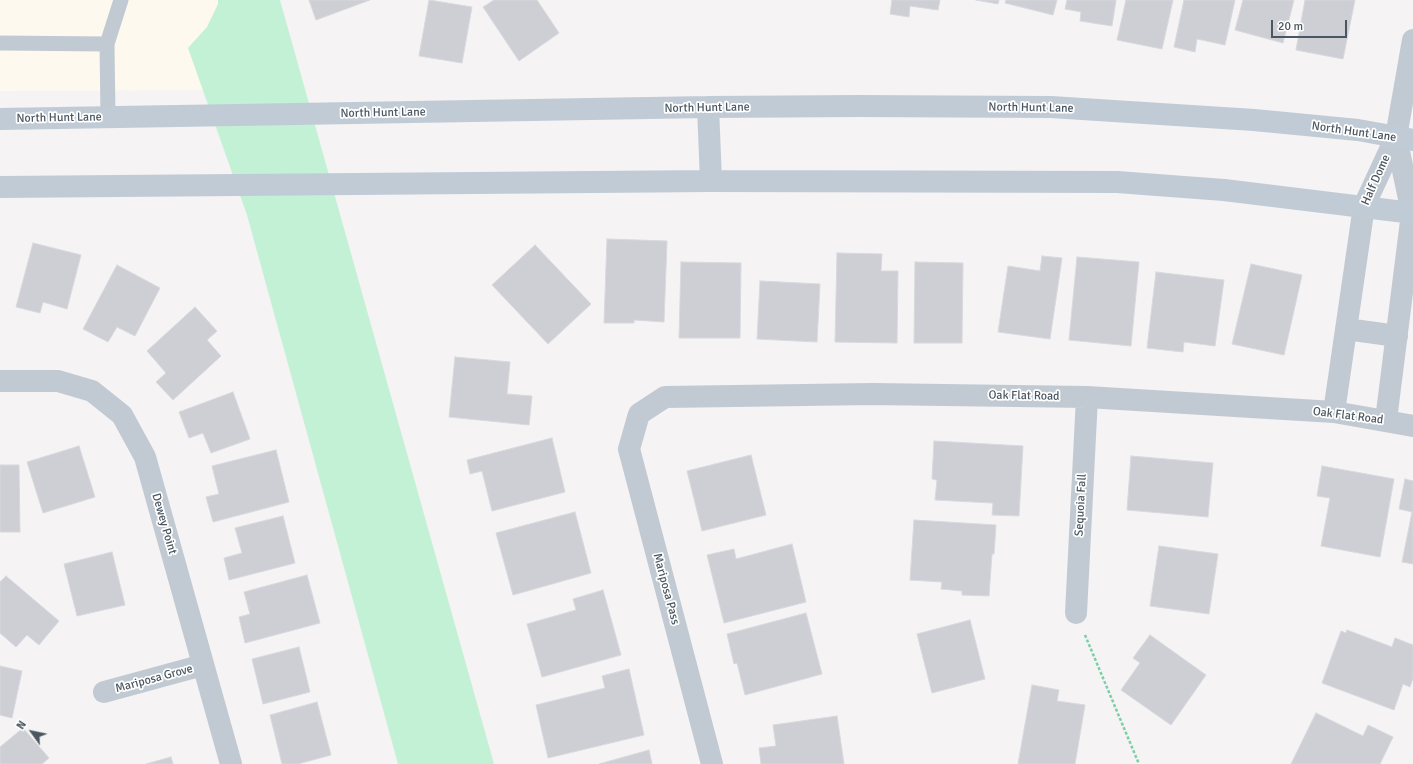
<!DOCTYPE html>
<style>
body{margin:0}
#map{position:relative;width:1413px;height:764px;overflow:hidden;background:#f5f3f3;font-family:Signika,sans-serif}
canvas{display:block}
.north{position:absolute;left:12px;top:712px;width:40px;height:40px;-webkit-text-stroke:3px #fff;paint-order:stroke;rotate:303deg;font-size:11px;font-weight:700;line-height:16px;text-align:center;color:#4a5661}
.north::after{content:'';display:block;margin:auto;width:14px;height:18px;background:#4a5661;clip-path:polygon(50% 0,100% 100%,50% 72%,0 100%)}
.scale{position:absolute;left:1271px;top:20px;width:76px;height:18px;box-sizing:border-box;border:2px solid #4a5661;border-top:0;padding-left:5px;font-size:12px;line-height:14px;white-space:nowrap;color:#4a5661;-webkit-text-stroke:3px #fff;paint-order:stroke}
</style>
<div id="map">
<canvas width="1413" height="764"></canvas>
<div class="north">N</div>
<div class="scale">20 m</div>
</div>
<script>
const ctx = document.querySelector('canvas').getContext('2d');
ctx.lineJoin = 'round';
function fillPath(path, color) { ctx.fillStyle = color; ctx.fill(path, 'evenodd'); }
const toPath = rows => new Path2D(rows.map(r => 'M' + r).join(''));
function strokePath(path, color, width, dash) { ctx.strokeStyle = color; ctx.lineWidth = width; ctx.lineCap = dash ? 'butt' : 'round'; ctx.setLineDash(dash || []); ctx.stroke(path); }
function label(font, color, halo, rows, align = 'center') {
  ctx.font = font + ' Signika,sans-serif'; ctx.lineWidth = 3.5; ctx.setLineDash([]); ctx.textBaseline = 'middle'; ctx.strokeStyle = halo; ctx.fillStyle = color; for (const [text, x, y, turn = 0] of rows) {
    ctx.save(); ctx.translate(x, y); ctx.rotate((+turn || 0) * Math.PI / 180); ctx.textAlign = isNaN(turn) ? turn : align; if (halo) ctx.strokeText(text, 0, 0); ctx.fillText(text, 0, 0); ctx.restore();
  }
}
fillPath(toPath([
 [0,0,218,0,223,90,0,91]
]), '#fdf9ef');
fillPath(toPath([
 [218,0,280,0,494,764,398,764,247,215,188,48,207,27,218,4]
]), '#c3f1d5');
const building = toPath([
 [309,0,370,0,316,20,309,0],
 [429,0,472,7,462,63,419,56,429,0],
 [494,0,537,0,559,33,519,61,483,7,494,0],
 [892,0,940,0,938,10,910,6,909,17,890,14,892,0],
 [976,0,999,0,998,4,976,0],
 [1006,0,1057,0,1053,15,1005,3,1006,0],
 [1067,0,1116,0,1112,26,1080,21,1081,12,1065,9,1067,0],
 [1126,0,1173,0,1162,49,1117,40,1126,0],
 [1184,0,1235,0,1225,45,1197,39,1195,52,1174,47,1184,0],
 [1243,0,1294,0,1283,43,1235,30,1243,0],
 [1305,0,1355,0,1343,59,1296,50,1305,0],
 [607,239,667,241,664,322,634,320,634,323,604,323,607,239],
 [33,243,81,255,67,309,43,302,40,313,16,307,33,243],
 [535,245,591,304,548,344,492,285,535,245],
 [837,253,882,254,881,271,898,271,897,343,835,342,837,253],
 [1042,256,1062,258,1050,339,998,332,1008,266,1040,271,1042,256],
 [1077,257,1139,262,1131,346,1069,340,1077,257],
 [681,262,741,263,740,338,679,338,681,262],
 [915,262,963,263,962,343,914,343,915,262],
 [1251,264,1302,275,1284,355,1232,344,1251,264],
 [117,265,160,288,135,336,117,327,108,342,83,329,117,265],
 [1156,272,1224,280,1215,346,1184,342,1183,352,1147,348,1156,272],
 [760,281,820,284,817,342,757,339,760,281],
 [195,307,217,331,207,340,221,356,173,400,156,382,166,373,147,351,195,307],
 [455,357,510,362,507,394,532,396,529,425,449,417,455,357],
 [233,392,250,439,211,453,203,433,189,438,179,412,233,392],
 [552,438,565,492,492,511,482,471,470,474,467,460,552,438],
 [934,441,1023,446,1019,516,992,515,993,503,935,500,937,480,932,479,934,441],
 [79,446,95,497,43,513,27,462,79,446],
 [276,450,289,502,213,522,206,497,219,494,212,466,276,450],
 [751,455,766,515,702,531,687,471,751,455],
 [1131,456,1213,463,1208,517,1127,510,1131,456],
 [0,465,19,465,20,532,0,532,0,465],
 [1322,466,1394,479,1380,557,1321,546,1330,498,1317,496,1322,466],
 [1405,479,1413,481,1413,564,1402,562,1412,512,1399,509,1405,479],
 [575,512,591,573,513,595,496,533,575,512],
 [283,516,295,563,229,580,224,558,242,553,235,528,283,516],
 [914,520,996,525,994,554,992,554,989,596,962,595,962,591,941,589,942,582,910,580,914,520],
 [792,544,806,602,724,623,707,555,734,549,736,559,792,544],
 [1159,546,1218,554,1209,614,1150,606,1159,546],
 [112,552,125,605,77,616,64,564,112,552],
 [307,575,320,623,245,643,239,617,250,614,244,592,307,575],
 [6,576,59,621,39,645,27,635,16,647,0,633,0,582,6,576],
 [603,590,621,655,542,677,527,624,576,610,573,599,603,590],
 [806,613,822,674,745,695,737,663,734,664,727,634,806,613],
 [970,620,985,679,932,693,917,634,970,620],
 [1347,630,1392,647,1395,638,1413,645,1413,678,1410,687,1403,684,1394,710,1322,683,1341,631,1346,633,1347,630],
 [1150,635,1206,675,1171,725,1121,690,1140,663,1133,658,1150,635],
 [299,647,310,692,263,704,252,659,299,647],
 [0,666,22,671,12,718,0,715,0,666],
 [629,669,644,735,548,758,536,705,605,688,602,676,629,669],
 [1032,685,1059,690,1057,701,1085,705,1075,764,1018,764,1032,685],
 [317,702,331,755,298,764,282,764,270,715,317,702],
 [1316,713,1363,736,1368,725,1393,737,1380,764,1291,764,1316,713],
 [837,716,844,764,761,764,759,748,776,746,773,725,837,716],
 [23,728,49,758,42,764,0,764,0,747,23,728],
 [649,750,652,764,599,764,649,750],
 [171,757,173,764,146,764,171,757]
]);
fillPath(building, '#cdcfd5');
strokePath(building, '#d7d9de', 1);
strokePath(toPath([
 [1085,635,1139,764]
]), '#7ad0a6', 2.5, [3, 2]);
strokePath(toPath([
 [0,43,107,44],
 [108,117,107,44,121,0]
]), '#c1cad2', 15);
strokePath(toPath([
 [1346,329,1397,336],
 [0,381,58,381,92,391,122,415,145,457,231,764],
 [1334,412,1364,206,1396,137,1413,40],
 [1386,420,1412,213,1396,137],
 [1076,613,1087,397],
 [104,692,203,665],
 [712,764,629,449,639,414,665,397,873,394,1087,397,1334,412,1413,426]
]), '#c1cad2', 22);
strokePath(toPath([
 [708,107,711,181],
 [0,119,708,107,859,106,1051,107,1254,120,1358,130,1413,140],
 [0,187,711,181,1117,182,1224,190,1413,213]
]), '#c1cbd6', 22);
label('12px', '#4a5661', '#fff', [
 ["North Hunt Lane",707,108,-1],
 ["North Hunt Lane",1031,108,1],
 ["North Hunt Lane",383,113,-1],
 ["North Hunt Lane",59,118,-1],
 ["North Hunt Lane",1354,132,8],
 ["Half Dome",1376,180,-66],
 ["Oak Flat Road",1024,396,1],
 ["Oak Flat Road",1348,416,7],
 ["Sequoia Fall",1081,505,-87],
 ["Dewey Point",164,524,74],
 ["Mariposa Pass",666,589,75],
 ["Mariposa Grove",154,679,-15]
]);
</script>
